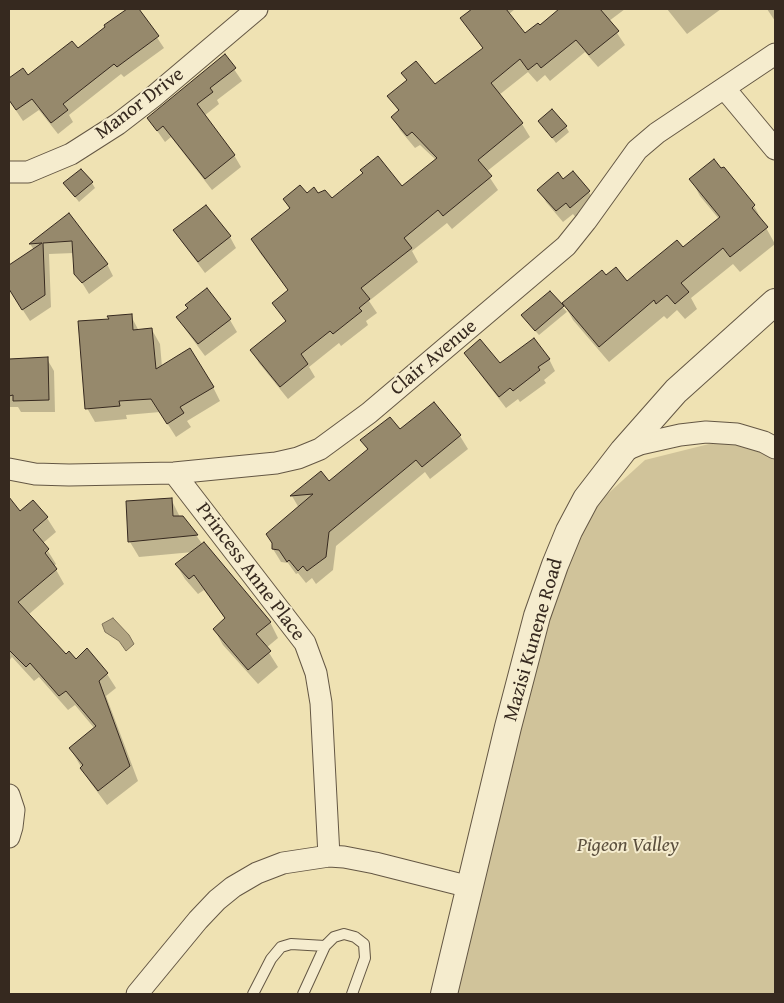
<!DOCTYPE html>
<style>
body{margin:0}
#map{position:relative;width:784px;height:1003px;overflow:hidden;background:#efe2b3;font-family:"Gentium Book Plus",serif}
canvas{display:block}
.frame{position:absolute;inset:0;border:10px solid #36291f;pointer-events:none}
</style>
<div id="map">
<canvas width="784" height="1003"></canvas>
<div class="frame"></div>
</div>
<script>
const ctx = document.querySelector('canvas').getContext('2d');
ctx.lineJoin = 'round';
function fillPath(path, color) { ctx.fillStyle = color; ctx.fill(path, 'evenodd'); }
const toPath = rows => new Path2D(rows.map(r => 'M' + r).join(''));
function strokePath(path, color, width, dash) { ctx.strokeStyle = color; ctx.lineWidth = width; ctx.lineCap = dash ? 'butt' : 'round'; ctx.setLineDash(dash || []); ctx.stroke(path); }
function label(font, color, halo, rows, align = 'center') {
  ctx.font = font + ' "Gentium Book Plus",serif'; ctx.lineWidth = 4; ctx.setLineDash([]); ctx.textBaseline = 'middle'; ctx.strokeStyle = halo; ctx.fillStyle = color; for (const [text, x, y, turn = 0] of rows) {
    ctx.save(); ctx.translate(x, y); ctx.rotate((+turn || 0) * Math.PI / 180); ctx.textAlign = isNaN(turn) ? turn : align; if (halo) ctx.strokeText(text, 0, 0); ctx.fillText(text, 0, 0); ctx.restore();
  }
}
fillPath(toPath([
 [725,440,775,453,775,994,440,994,558,539,645,460]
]), '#d0c39a');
const water = toPath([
 [113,618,129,635,134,644,126,651,119,641,105,632,102,624,113,618]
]);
fillPath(water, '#b0a381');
strokePath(water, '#7f725a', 1);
fillPath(toPath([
 [129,9,132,9,134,11,138,9,164,48,124,77,121,74,69,115,73,122,58,134,39,110,23,121,9,100,9,79,23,70,28,77,78,50,106,28,105,26],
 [474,9,515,9,509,14,525,35,540,26,561,9,625,9,609,21,625,45,598,67,585,52,550,81,545,75,537,82,528,72,499,95,522,124,530,137,486,172,498,190,452,229,447,223,412,251,418,262,369,301,377,313,366,321,368,325,341,346,339,343,309,367,315,377,288,399,259,363,251,350,286,322,274,303,289,291,260,253,252,240,290,210,284,199,318,194,331,200,402,188,436,160,420,145,415,148,400,130,393,117,399,112,389,96,407,81,403,73,435,86,483,49,462,18],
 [667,9,721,9,687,34],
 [767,9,775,9,775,21],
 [225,56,242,81,217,100,219,104,204,116,234,155,241,167,212,190,171,137,165,142,148,118],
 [540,122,566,127,569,132,556,143],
 [691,179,754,206,775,244,740,272,733,264,691,298,697,309,685,319,677,310,667,319,664,316,609,362,573,320,568,311,539,335,526,321,550,293,567,312,568,311,564,304,606,277,627,283,683,249,719,219,700,196],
 [563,181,589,192,595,203,577,219,573,214,563,222,546,202,539,190],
 [92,183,95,188,79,202,65,184],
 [69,215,107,264,113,276,89,294,76,273,74,253,49,254,51,307,30,321,9,289,9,266,34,250,30,244],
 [175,231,230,237,236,248,205,273,182,242],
 [207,290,230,320,237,332,205,356,185,329,178,318,189,309],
 [131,316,139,331,152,330,160,344,162,367,213,387,220,401,187,421,191,427,176,437,160,412,126,415,127,419,95,422,87,408,111,320],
 [466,353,500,364,549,359,555,371,544,380,546,383,520,402,518,399,506,408,473,365],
 [47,359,54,371,55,412,21,412,18,407,10,407,9,404,9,360],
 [434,404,460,436,468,449,430,479,425,472,336,546,333,570,316,584,312,578,306,583,298,573,296,574,288,563,281,562,273,549,299,508,292,496,321,473,329,483,368,451,362,441,400,431],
 [9,499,20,513,33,501,47,518,56,532,43,543,56,564,54,566,64,584,28,615,66,656,76,660,87,650,107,674,116,688,106,696,138,781,107,805,90,782,70,748,95,729,75,705,68,710,39,677,34,681,12,657,9,661],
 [171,499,180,517,183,517,203,545,270,622,278,638,266,648,278,667,258,684,223,645,214,629,226,620,204,590,198,594,185,579,176,564,193,552,139,557,130,542]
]), '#0003');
const building = toPath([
 [127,9,139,9,159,36,117,67,114,64,63,104,68,110,51,123,32,99,16,110,9,100,9,78,23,68,28,75,72,41,78,48,105,27,104,25,127,9],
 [472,9,506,9,525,33,538,23,540,25,559,9,600,9,619,31,589,55,576,40,541,68,537,63,528,70,520,59,491,83,523,123,478,160,492,176,443,216,438,210,404,238,412,248,361,288,370,299,359,308,362,311,333,334,330,331,301,354,308,364,280,387,250,350,286,321,272,303,288,290,251,239,290,208,283,199,300,185,307,193,314,187,318,193,325,190,332,198,363,173,360,170,378,156,402,186,437,158,412,132,407,136,391,117,399,110,387,96,407,80,401,73,416,61,435,84,483,48,460,18,472,9],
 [225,54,236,68,210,88,213,92,197,104,235,155,205,179,163,126,157,131,147,118,225,54],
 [552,109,567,126,552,138,538,121,552,109],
 [714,159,721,168,724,167,755,205,752,208,768,227,730,257,723,248,681,283,689,292,675,304,667,295,656,304,654,300,599,347,562,303,602,270,606,275,616,267,627,281,677,240,683,247,720,217,689,179,714,159],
 [81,169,93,182,75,197,63,183,81,169],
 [573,171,590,191,570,208,566,203,556,211,537,190,558,172,563,179,573,171],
 [206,205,231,236,198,262,173,230,206,205],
 [69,213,108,264,82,283,74,274,72,241,43,243,45,295,22,310,9,289,9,265,42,243,29,244,69,213],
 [207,288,231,319,198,344,176,317,188,308,185,305,207,288],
 [550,291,564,306,535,331,521,315,550,291],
 [132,314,133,330,152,328,156,369,190,348,214,387,180,407,184,413,167,424,151,399,119,401,120,406,85,409,78,321,109,319,107,316,132,314],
 [534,338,550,359,538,367,540,370,513,391,510,388,499,397,464,353,480,339,500,363,534,338],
 [48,357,49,400,13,401,13,395,9,396,9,359,48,357],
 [434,402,461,435,422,467,416,460,329,532,326,557,307,571,303,566,298,571,289,560,287,562,279,550,272,549,272,543,266,534,313,494,290,496,321,471,329,481,368,449,360,440,390,417,400,429,434,402],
 [9,497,20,511,33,500,48,517,33,530,49,549,45,553,57,569,18,602,66,654,69,651,76,659,87,648,108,673,99,681,130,766,98,791,80,768,83,765,69,748,96,726,66,691,59,696,30,663,26,667,9,650,9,497],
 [172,498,173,516,183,516,198,535,128,542,126,501,172,498],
 [204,542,271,622,256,634,271,651,248,670,213,629,225,618,194,575,189,579,175,564,204,542]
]);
fillPath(building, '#96896c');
strokePath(building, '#36291f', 1);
const service = toPath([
 [253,994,271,959,281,947,291,944,325,946],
 [303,994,325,946,334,937,344,934,355,937,364,944,365,958,352,994]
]);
const minor = toPath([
 [725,89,775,149],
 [9,172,28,172,71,154,118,124,153,97,257,9],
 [623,451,640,444,680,435,706,432,737,434,764,442,775,448],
 [9,469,35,474,69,475,174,473,276,463,298,458,320,449,369,413,566,246,586,221,637,150,657,133,775,54],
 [174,473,305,643,316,673,321,703,329,856],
 [9,795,14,810,12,827,9,837],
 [137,994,198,920,217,900,233,887,257,873,283,863,329,856,344,857,375,863,470,887]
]);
const tertiary = toPath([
 [444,994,508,727,537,616,555,565,569,531,586,499,623,451,676,391,775,302]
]);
strokePath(service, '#645744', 12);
strokePath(minor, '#645744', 23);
strokePath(tertiary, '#645744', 28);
strokePath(service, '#f5ecce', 10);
strokePath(minor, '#f5ecce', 21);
strokePath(tertiary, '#f5ecce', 26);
label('20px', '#36291f', '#f5ecce', [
 ["Manor Drive",140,104,-37],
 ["Clair Avenue",434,358,-40],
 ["Princess Anne Place",250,572,53],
 ["Mazisi Kunene Road",534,640,-74]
]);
label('italic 20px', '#5c503e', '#f5ecce', [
 ["Pigeon Valley",628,846]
]);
</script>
